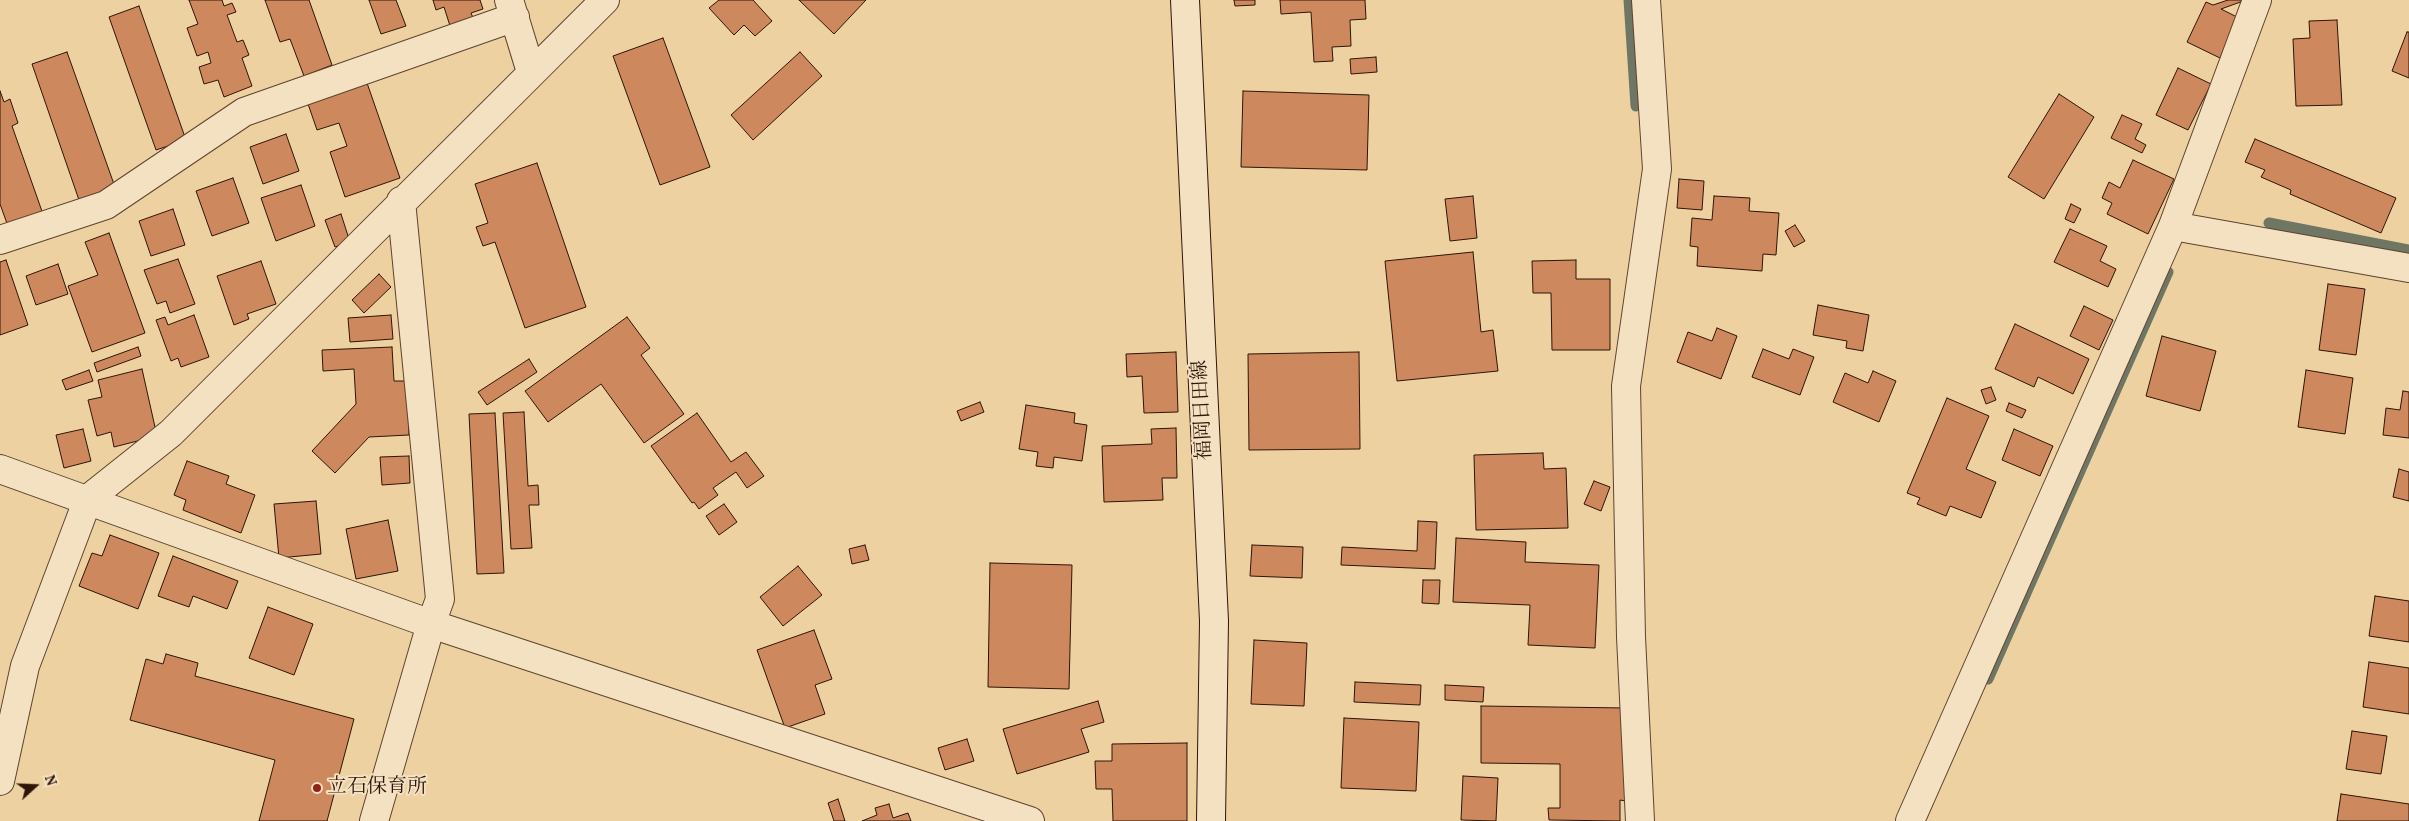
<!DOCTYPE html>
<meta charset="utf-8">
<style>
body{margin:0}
#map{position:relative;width:2409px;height:821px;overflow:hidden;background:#edd1a1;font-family:Vollkorn,serif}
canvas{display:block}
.north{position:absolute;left:10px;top:761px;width:50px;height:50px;-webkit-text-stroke:4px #f3e1c2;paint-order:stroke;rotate:70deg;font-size:14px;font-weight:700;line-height:20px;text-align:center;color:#2e1409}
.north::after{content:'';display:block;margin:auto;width:18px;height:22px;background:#2e1409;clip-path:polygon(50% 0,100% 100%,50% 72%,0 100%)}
</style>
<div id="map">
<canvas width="2409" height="821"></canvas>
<div class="north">N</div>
</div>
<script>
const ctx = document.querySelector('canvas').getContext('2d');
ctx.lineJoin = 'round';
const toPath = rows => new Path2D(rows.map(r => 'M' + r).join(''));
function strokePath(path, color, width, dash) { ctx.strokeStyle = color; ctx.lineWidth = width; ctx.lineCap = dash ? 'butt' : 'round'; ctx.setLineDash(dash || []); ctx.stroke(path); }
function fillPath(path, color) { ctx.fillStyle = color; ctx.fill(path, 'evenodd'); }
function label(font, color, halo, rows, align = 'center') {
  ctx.font = font + ' Vollkorn,"Noto Serif JP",serif'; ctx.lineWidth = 4; ctx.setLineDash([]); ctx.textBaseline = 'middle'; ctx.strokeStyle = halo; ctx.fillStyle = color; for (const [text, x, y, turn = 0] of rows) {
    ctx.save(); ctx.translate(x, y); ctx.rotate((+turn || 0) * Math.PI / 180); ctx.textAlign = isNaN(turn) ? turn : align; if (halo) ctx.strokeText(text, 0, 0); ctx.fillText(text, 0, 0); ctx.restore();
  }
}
strokePath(toPath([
 [1629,0,1636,106],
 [2269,223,2409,250],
 [1988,679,2168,272]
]), '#6f7664', 11);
const building = toPath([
 [189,0,222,0,224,6,232,3,236,12,227,15,237,42,243,40,249,55,242,58,252,86,224,97,218,80,204,84,199,67,211,63,208,52,197,56,187,28,198,24,189,0],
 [265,0,309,0,332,65,304,76,290,39,280,42,265,0],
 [369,0,396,0,406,26,381,34,369,0],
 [433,0,480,0,483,9,471,13,474,20,451,29,444,7,436,10,433,0],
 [719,0,753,0,772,21,755,36,744,25,734,35,709,8,719,0],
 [799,0,866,0,834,34,799,0],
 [1234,0,1255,0,1255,5,1235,6,1234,0],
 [1280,0,1365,0,1366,19,1350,20,1351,46,1332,47,1333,61,1314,62,1311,12,1281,14,1280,0],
 [2228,0,2246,0,2221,9,2239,18,2220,58,2187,42,2206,2,2213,5,2228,0],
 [139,6,186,140,156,150,109,17,139,6],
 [2337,20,2342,105,2296,106,2293,39,2310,38,2309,21,2337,20],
 [2407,32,2409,32,2409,78,2392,71,2407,32],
 [663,38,710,167,660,185,613,56,663,38],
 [67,52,115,187,79,200,32,64,67,52],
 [800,52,822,76,753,140,731,115,800,52],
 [1376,57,1377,72,1351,74,1350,59,1376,57],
 [2178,68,2211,84,2188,130,2156,115,2178,68],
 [366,80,400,178,345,197,330,152,347,146,339,123,317,130,307,101,366,80],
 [0,91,4,102,10,99,18,123,12,126,44,217,9,229,0,204,0,91],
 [1243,91,1369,95,1367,170,1241,167,1243,91],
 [2059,94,2094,117,2044,199,2008,177,2059,94],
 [2122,115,2142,124,2135,139,2146,145,2142,153,2111,138,2122,115],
 [286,134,299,171,263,184,250,147,286,134],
 [2255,139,2396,198,2381,233,2290,194,2291,190,2261,177,2265,170,2245,162,2255,139],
 [2133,160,2174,179,2148,234,2107,214,2112,203,2102,198,2109,182,2120,188,2133,160],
 [537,163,586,307,525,328,495,242,483,246,476,227,488,223,475,184,537,163],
 [233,178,249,223,212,236,196,191,233,178],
 [1679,179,1704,181,1702,210,1677,208,1679,179],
 [301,185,315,226,276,241,261,198,301,185],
 [1473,196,1477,238,1450,241,1445,199,1473,196],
 [1714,196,1750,198,1749,211,1779,213,1776,255,1763,254,1762,271,1697,266,1698,247,1690,246,1692,218,1712,220,1714,196],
 [2071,204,2081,209,2074,223,2065,219,2071,204],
 [173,209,185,245,151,256,139,221,173,209],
 [341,214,350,242,335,247,325,220,341,214],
 [1795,225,1805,241,1794,247,1785,231,1795,225],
 [2070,229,2107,246,2100,261,2116,269,2108,287,2054,262,2070,229],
 [109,233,145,333,92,352,68,286,98,275,85,242,109,233],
 [1473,252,1481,332,1493,330,1498,371,1397,381,1385,261,1473,252],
 [178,259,195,304,170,313,166,301,157,304,144,270,178,259],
 [6,260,28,325,0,335,0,262,6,260],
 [1576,260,1576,279,1610,279,1610,350,1552,350,1551,293,1533,293,1532,261,1576,260],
 [261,261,276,304,247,314,249,319,234,325,217,276,261,261],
 [58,264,68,294,36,305,26,276,58,264],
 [379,274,391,287,364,313,352,300,379,274],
 [2328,284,2365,289,2356,355,2319,350,2328,284],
 [1818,305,1869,315,1863,351,1846,348,1847,341,1813,335,1818,305],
 [2084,306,2113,320,2099,350,2070,336,2084,306],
 [194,315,209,357,181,367,178,358,171,361,156,320,165,317,168,325,194,315],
 [391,315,393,339,350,342,348,318,391,315],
 [627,317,650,348,641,355,684,414,644,443,601,384,548,422,525,391,627,317],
 [2015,324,2089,359,2073,394,2038,377,2034,387,1995,369,2015,324],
 [1717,328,1737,336,1721,379,1677,362,1688,332,1712,341,1717,328],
 [2162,336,2216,351,2200,411,2146,396,2162,336],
 [138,347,141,356,97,372,94,363,138,347],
 [392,347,394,381,407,381,409,435,369,437,335,473,312,451,356,404,354,369,323,371,322,350,392,347],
 [1763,349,1789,359,1793,349,1814,357,1800,395,1752,377,1763,349],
 [1176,352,1178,412,1144,413,1142,376,1127,377,1126,354,1176,352],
 [1359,352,1360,449,1249,450,1248,354,1359,352],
 [529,359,537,372,487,405,478,392,529,359],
 [142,369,157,436,114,447,111,432,97,436,88,400,102,397,98,380,142,369],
 [89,370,93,381,66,390,62,380,89,370],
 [2306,370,2353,378,2345,434,2298,427,2306,370],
 [1873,371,1896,381,1879,422,1833,402,1845,373,1868,383,1873,371],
 [1991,387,1996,400,1986,404,1981,390,1991,387],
 [2403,391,2409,392,2409,438,2383,435,2386,408,2400,410,2403,391],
 [1947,398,1989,416,1966,469,1996,482,1981,518,1950,506,1946,516,1917,504,1920,498,1907,493,1947,398],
 [980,402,984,412,961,421,957,411,980,402],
 [2009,403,2026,410,2022,418,2006,411,2009,403],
 [1026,405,1075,413,1074,423,1087,425,1082,461,1054,457,1053,468,1036,466,1038,452,1019,449,1026,405],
 [524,412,528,486,538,485,539,505,529,505,532,548,511,549,503,413,524,412],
 [495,413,504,573,477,574,469,414,495,413],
 [697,413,731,462,746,452,764,476,747,488,736,472,713,488,718,495,699,509,694,502,692,503,651,446,697,413],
 [1176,428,1177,478,1162,478,1163,500,1104,502,1102,446,1152,444,1151,429,1176,428],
 [83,429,91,461,64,468,56,435,83,429],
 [2014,429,2053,446,2040,476,2002,460,2014,429],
 [1543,453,1544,469,1566,468,1568,528,1476,530,1474,455,1543,453],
 [409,456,410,483,382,485,380,457,409,456],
 [187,461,229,476,226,484,255,495,241,533,183,510,186,500,174,495,187,461],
 [2399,469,2409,472,2409,501,2393,497,2399,469],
 [1594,481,1610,487,1601,511,1584,504,1594,481],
 [316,501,321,554,279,558,274,504,316,501],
 [724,504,737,522,719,535,706,516,724,504],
 [388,520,398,571,356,579,346,529,388,520],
 [1418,521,1437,522,1435,569,1341,565,1342,547,1417,551,1418,521],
 [110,535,159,553,138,609,79,586,92,553,102,556,110,535],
 [1456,538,1526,542,1525,562,1599,565,1595,648,1528,645,1530,605,1453,602,1456,538],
 [865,545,869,560,852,564,849,549,865,545],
 [1252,545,1303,547,1302,578,1250,576,1252,545],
 [173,556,238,581,227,609,193,596,189,607,158,596,173,556],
 [990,563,1072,565,1069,689,988,687,990,563],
 [798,566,822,595,783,626,760,597,798,566],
 [1423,580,1440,580,1439,604,1422,603,1423,580],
 [2375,596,2409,601,2409,642,2369,636,2375,596],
 [268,607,313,624,294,675,249,658,268,607],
 [814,630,832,679,815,685,825,714,785,728,757,650,814,630],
 [1254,640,1307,643,1304,706,1251,704,1254,640],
 [166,654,198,663,195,676,354,719,327,821,259,821,275,760,130,720,146,659,163,664,166,654],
 [2369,662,2409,668,2409,714,2363,707,2369,662],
 [1355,682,1421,685,1420,705,1354,702,1355,682],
 [1445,685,1484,687,1483,702,1445,700,1445,685],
 [1098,701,1104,722,1081,729,1089,752,1017,774,1003,729,1098,701],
 [1481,706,1627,708,1626,801,1620,800,1620,821,1549,820,1548,808,1560,808,1560,764,1481,763,1481,706],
 [1344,718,1419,722,1416,791,1341,788,1344,718],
 [2352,731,2387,736,2381,774,2346,769,2352,731],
 [967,739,974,761,945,770,938,748,967,739],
 [1187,743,1187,821,1113,821,1112,789,1096,789,1095,761,1112,761,1112,744,1187,743],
 [1463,776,1498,778,1496,821,1461,820,1463,776],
 [2341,794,2409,804,2409,821,2337,821,2341,794],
 [838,799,845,821,834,821,828,803,838,799],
 [889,804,893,818,908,813,911,821,862,821,877,815,875,808,889,804]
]);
fillPath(building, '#ce885d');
strokePath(building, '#2e1409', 1);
const minor = toPath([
 [509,0,531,72],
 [2173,226,2409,268],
 [0,240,106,205,244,112,515,17],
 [0,781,25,666,88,499,171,433,605,0],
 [374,821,431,624,440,599,401,201],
 [1640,821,1631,637,1626,386,1657,169,1646,0],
 [1910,821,2173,226,2257,0]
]);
const tertiary = toPath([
 [0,469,431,624,1030,821]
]);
const secondary = toPath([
 [1185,0,1214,621,1211,821]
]);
strokePath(minor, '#5e432f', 30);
strokePath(tertiary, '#5e432f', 30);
strokePath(secondary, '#2e1409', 30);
strokePath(minor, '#f3e1c2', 28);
strokePath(tertiary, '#f3e1c2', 28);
strokePath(secondary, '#f3e1c2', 28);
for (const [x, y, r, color] of [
 [317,788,5,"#8f2418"]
]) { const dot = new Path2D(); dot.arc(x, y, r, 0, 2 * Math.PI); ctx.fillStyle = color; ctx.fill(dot); strokePath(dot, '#f3e1c2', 2); }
label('20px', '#2e1409', '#f3e1c2', [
 ["福岡日田線",1204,410,-93]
]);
label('20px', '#2e1409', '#f3e1c2', [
 ["立石保育所",327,788]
], 'left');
</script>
